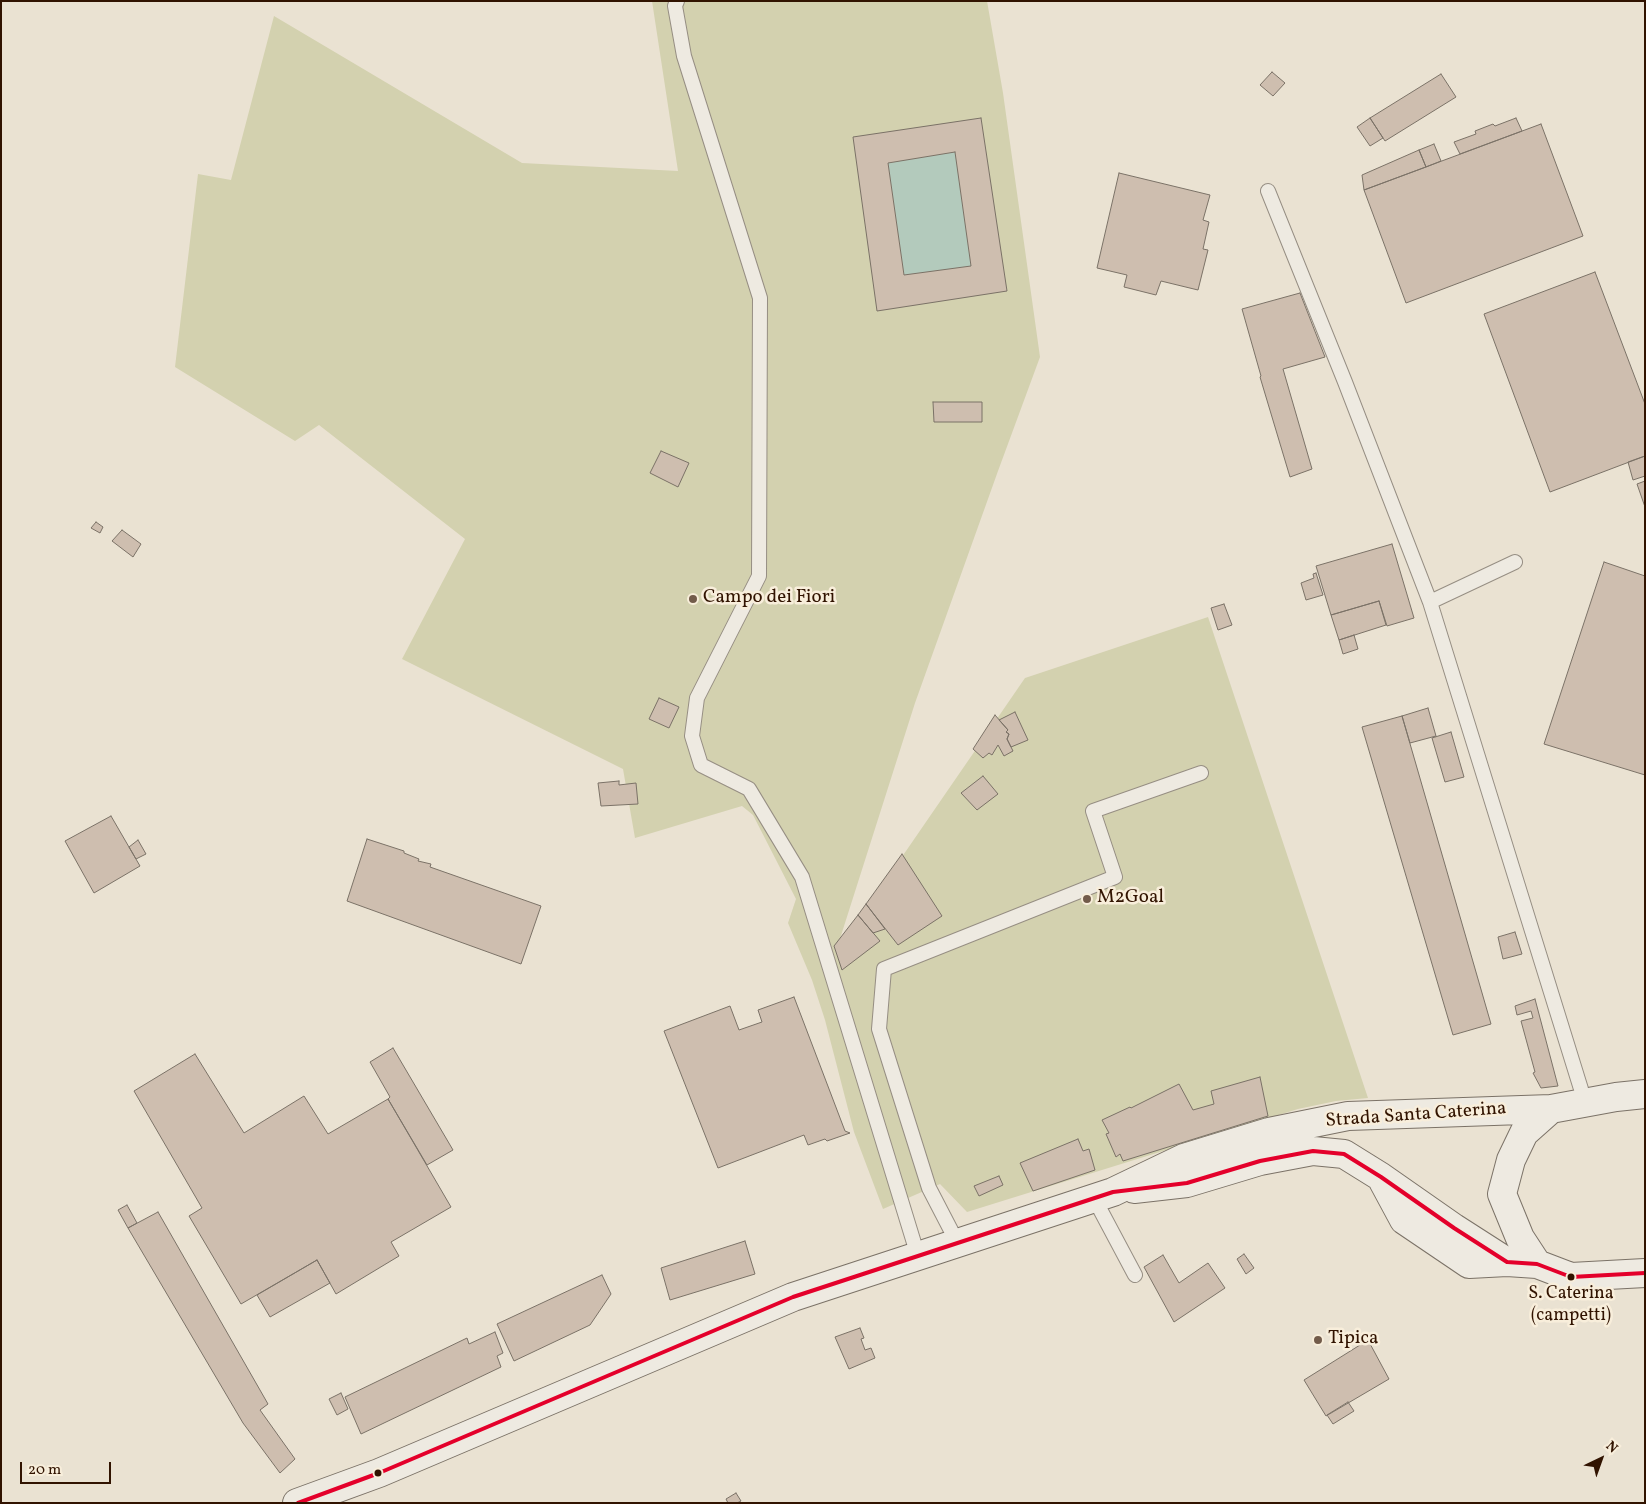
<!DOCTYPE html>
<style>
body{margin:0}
#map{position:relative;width:1646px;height:1504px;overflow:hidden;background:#eae2d2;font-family:Vollkorn,serif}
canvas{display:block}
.frame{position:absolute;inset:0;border:2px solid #311300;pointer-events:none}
.north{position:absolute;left:1576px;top:1434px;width:50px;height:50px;-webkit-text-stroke:4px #f8eedb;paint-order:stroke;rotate:42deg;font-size:14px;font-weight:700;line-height:20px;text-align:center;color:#311300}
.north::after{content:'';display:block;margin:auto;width:18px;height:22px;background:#311300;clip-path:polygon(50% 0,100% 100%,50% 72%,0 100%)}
.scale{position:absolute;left:20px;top:1462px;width:91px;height:22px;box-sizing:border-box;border:2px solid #311300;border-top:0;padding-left:6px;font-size:15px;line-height:18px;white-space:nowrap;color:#311300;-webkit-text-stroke:4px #f8eedb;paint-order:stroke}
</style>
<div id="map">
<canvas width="1646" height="1504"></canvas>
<div class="frame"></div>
<div class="north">N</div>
<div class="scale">20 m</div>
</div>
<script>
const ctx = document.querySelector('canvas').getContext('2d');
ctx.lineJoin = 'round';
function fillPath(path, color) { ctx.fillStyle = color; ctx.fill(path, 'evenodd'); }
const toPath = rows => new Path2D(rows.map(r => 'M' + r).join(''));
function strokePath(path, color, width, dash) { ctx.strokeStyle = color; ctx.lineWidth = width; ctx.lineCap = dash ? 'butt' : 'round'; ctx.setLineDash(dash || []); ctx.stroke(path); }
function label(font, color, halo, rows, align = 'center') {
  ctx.font = font + ' Vollkorn,serif'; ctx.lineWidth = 5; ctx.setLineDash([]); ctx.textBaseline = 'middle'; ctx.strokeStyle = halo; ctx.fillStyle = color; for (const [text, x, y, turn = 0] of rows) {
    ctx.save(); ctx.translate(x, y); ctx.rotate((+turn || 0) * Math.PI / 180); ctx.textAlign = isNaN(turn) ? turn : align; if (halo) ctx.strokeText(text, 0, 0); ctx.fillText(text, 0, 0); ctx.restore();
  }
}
fillPath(toPath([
 [652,1,987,1,1003,93,1040,357,998,471,915,703,838,945,906,851,1025,678,1208,617,1368,1098,1336,1101,1298,1109,967,1212,940,1184,883,1209,854,1132,825,1020,812,980,788,923,796,899,753,815,742,806,635,838,623,769,402,659,465,539,319,425,295,441,175,367,198,174,231,180,274,16,522,163,678,171]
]), '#d3d1af');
fillPath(toPath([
 [955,152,971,266,904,275,888,163]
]), '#b3cabc');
const building = toPath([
 [1272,72,1285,83,1273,96,1260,85,1272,72],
 [1441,74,1456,97,1385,141,1370,118,1441,74],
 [981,118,1007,291,877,311,853,137,981,118],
 [955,152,971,266,904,275,888,163,955,152],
 [1370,118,1383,138,1370,146,1357,127,1370,118],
 [1516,118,1522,131,1460,154,1454,142,1476,134,1475,131,1493,124,1495,126,1516,118],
 [1541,124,1583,236,1406,303,1364,190,1541,124],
 [1434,144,1441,161,1426,167,1419,150,1434,144],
 [1419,150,1426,167,1364,190,1362,175,1419,150],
 [1119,173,1210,195,1203,220,1209,222,1203,249,1208,250,1198,290,1161,281,1156,295,1124,287,1127,275,1097,268,1119,173],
 [1595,272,1645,404,1645,456,1550,492,1484,314,1595,272],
 [1300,293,1325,357,1283,369,1312,469,1290,477,1260,377,1261,376,1242,309,1300,293],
 [933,402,982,402,982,422,934,422,933,402],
 [661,451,689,463,678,487,650,473,661,451],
 [1645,456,1645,476,1633,480,1628,462,1645,456],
 [1645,481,1645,507,1637,484,1645,481],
 [96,522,103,527,100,533,91,528,96,522],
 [122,530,141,544,133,557,112,541,122,530],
 [1392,544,1414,618,1387,626,1379,601,1331,615,1316,566,1392,544],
 [1604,562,1645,576,1645,775,1544,744,1604,562],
 [1316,573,1323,595,1306,600,1301,583,1314,578,1313,574,1316,573],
 [1379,601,1386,625,1339,640,1331,615,1379,601],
 [1224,604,1232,625,1218,630,1211,608,1224,604],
 [1354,635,1358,649,1343,654,1339,640,1354,635],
 [659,698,679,707,669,728,649,719,659,698],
 [1428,708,1436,736,1410,743,1402,716,1428,708],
 [1015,712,1028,740,1011,747,1007,739,1009,734,1006,732,1008,730,999,720,1015,712],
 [995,715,1008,730,1006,732,1009,734,1007,739,1013,751,1004,756,998,745,992,755,989,753,983,758,973,749,995,715],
 [1402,716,1491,1024,1453,1035,1362,727,1402,716],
 [1451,732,1464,777,1445,782,1432,738,1451,732],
 [983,776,998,794,977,810,961,793,983,776],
 [619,781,619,785,636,783,638,804,601,806,598,783,619,781],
 [111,816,140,866,94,893,65,841,111,816],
 [367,839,404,851,404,853,419,859,418,861,431,864,430,867,541,906,521,964,347,901,367,839],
 [138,840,146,854,136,859,129,847,138,840],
 [902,854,942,916,898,945,866,904,902,854],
 [866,904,885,929,873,933,858,915,866,904],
 [858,915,880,941,842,970,834,946,858,915],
 [1515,932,1522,954,1503,959,1498,937,1515,932],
 [794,997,845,1131,850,1133,827,1141,825,1139,808,1145,804,1135,718,1168,664,1031,730,1006,739,1030,762,1022,758,1010,794,997],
 [1535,999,1558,1086,1541,1088,1533,1073,1535,1072,1521,1021,1533,1018,1531,1011,1517,1015,1515,1006,1535,999],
 [393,1048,453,1150,427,1165,388,1099,390,1097,370,1062,393,1048],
 [195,1054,244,1133,304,1096,328,1134,388,1099,451,1207,391,1242,399,1256,336,1294,317,1260,241,1304,189,1216,202,1208,134,1091,195,1054],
 [1260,1077,1268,1116,1123,1161,1120,1154,1116,1157,1106,1134,1109,1133,1102,1120,1130,1107,1131,1108,1179,1084,1193,1110,1214,1104,1211,1091,1260,1077],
 [1078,1139,1083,1151,1089,1149,1095,1170,1033,1191,1020,1163,1078,1139],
 [999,1176,1003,1185,979,1196,974,1186,999,1176],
 [127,1205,137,1223,128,1228,118,1210,127,1205],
 [158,1212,268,1404,260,1410,295,1459,280,1473,243,1423,128,1228,158,1212],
 [745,1241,755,1274,670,1300,661,1268,745,1241],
 [1244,1254,1254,1268,1246,1274,1237,1259,1244,1254],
 [1163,1255,1179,1283,1208,1263,1225,1288,1174,1322,1144,1267,1163,1255],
 [317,1260,330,1283,270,1317,257,1295,317,1260],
 [602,1275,611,1294,590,1325,514,1361,497,1324,602,1275],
 [860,1328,864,1338,861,1339,865,1350,871,1348,875,1358,849,1369,835,1337,860,1328],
 [495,1332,503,1353,497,1356,501,1367,361,1434,345,1397,467,1338,469,1344,495,1332],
 [1368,1340,1389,1379,1326,1416,1304,1380,1368,1340],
 [341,1393,348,1409,337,1415,329,1399,341,1393],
 [1348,1402,1354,1411,1333,1424,1327,1415,1348,1402],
 [736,1493,741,1501,737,1503,728,1503,726,1499,736,1493]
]);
fillPath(building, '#cebeaf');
strokePath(building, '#7b7267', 1);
const lane = toPath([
 [677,1,675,6,684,56,760,298,759,576,697,698,692,736,701,765,749,789,802,877,918,1256],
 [1268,191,1345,382,1430,602,1585,1102],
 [1430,602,1515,562],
 [1094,1198,1135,1275],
 [957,1242,929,1188,879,1029,884,969,1115,877,1093,811,1201,773]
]);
const secondary = toPath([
 [1551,1109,1524,1133,1511,1160,1502,1194,1520,1238,1537,1264,1571,1277,1645,1273],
 [1383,1181,1404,1220,1469,1264,1507,1262],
 [1134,1189,1187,1183,1260,1161,1313,1151,1344,1154,1381,1177,1454,1228,1507,1262,1537,1264],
 [297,1503,379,1473,793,1297,1113,1192,1184,1158,1269,1132,1348,1116,1551,1109,1616,1097,1645,1094]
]);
strokePath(lane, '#968e83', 16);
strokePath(secondary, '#7b7267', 30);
strokePath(lane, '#eeeae1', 14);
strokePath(secondary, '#eeeae1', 28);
strokePath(toPath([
 [298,1503,379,1473,793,1297,1113,1192,1187,1183,1260,1161,1313,1151,1344,1154,1381,1177,1454,1228,1507,1262,1537,1264,1571,1277,1645,1273]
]), '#e4002b', 4);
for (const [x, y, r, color] of [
 [693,599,5,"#725b4a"],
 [1087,899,5,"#725b4a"],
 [1571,1277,4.5,"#311300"],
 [1318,1340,5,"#725b4a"],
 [378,1473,4.5,"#311300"]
]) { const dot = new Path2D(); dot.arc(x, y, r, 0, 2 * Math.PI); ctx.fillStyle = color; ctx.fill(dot); strokePath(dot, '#f8eedb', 2); }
label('18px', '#311300', '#f8eedb', [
 ["S. Caterina",1571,1295],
 ["(campetti)",1571,1317]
]);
label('19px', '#311300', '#f8eedb', [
 ["Campo dei Fiori",703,599],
 ["M2Goal",1097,899],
 ["Tipica",1328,1340]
], 'left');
label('19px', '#311300', '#f8eedb', [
 ["Strada Santa Caterina",1416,1116,-4]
]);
</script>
